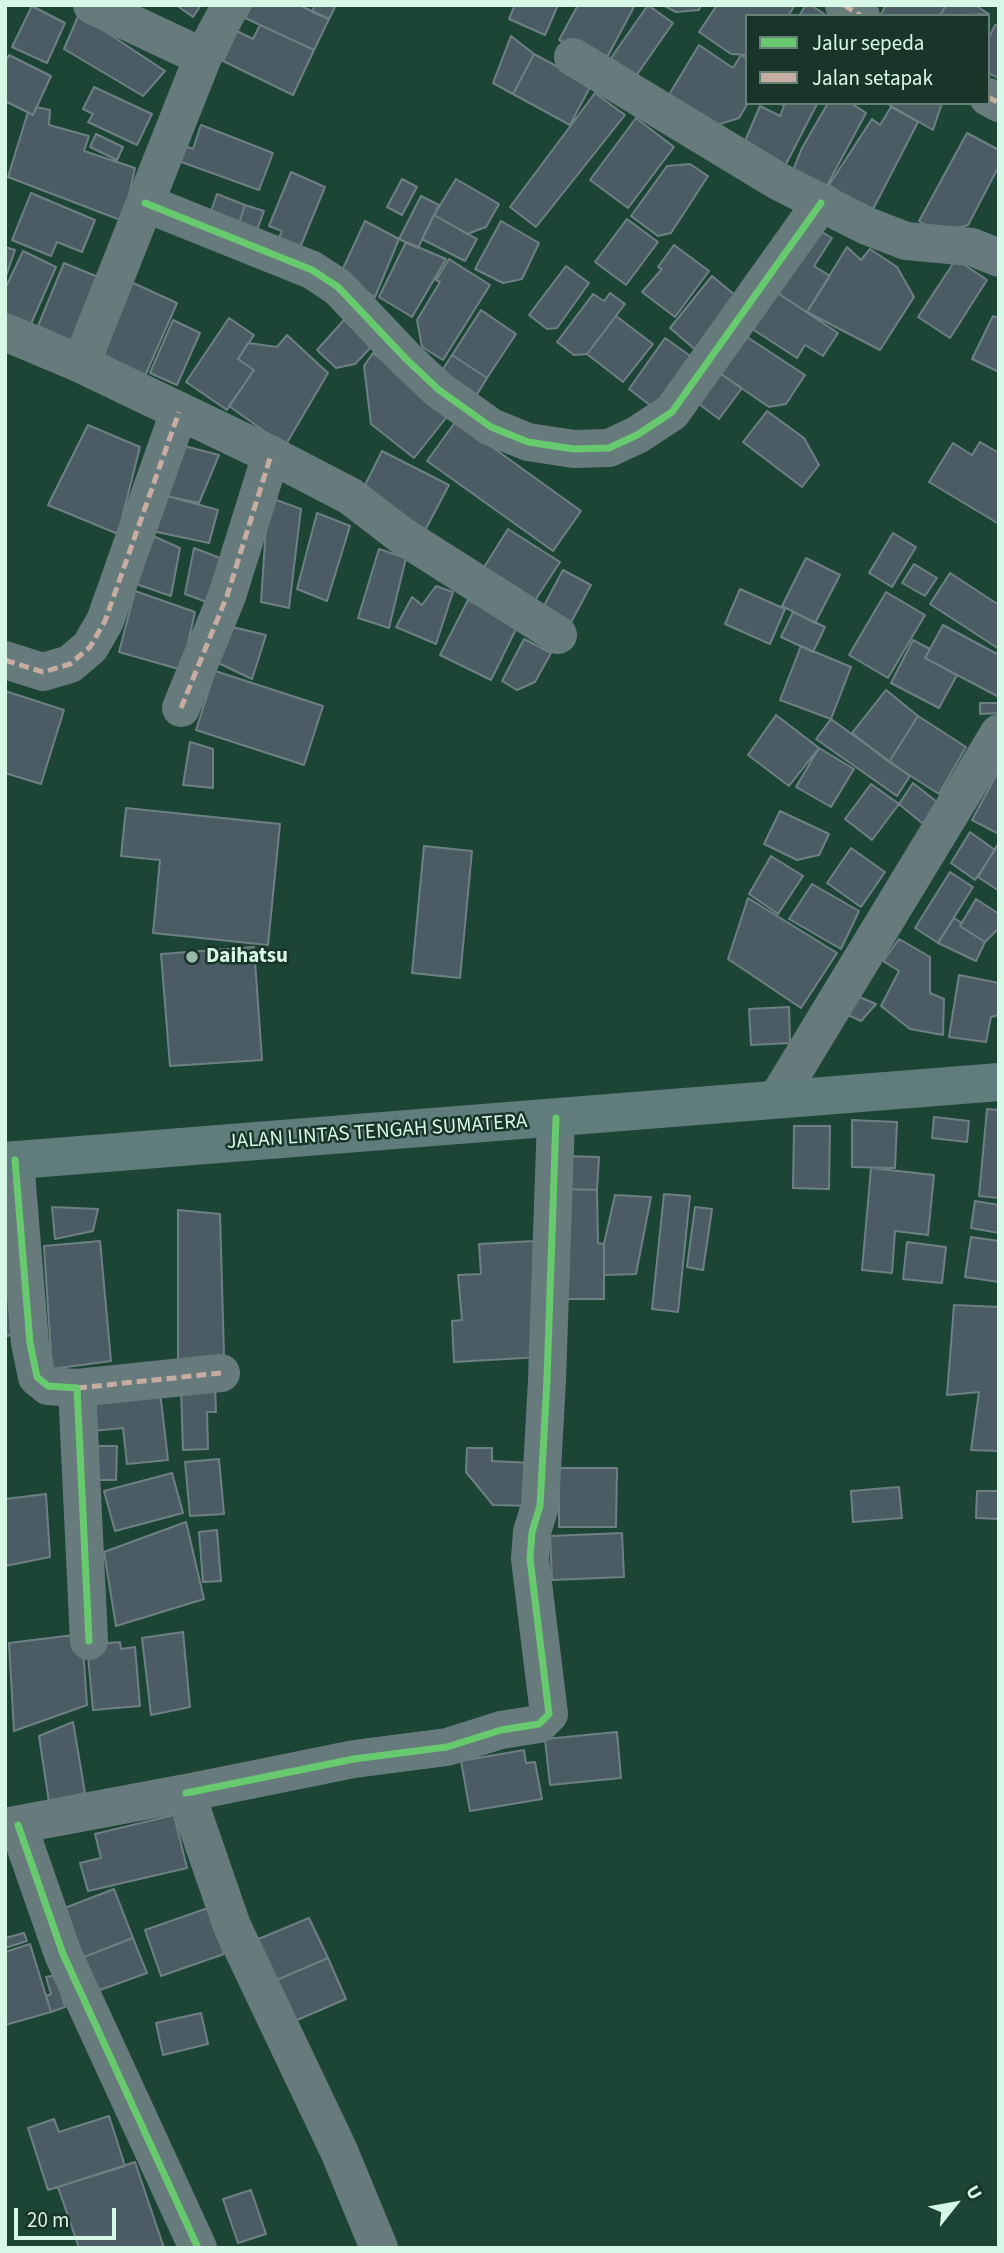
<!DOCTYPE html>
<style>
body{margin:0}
#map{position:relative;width:1004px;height:2253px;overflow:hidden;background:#1d4536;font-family:"Source Sans 3",sans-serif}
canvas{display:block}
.frame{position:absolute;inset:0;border:7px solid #d8f8e7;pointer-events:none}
.legend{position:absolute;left:745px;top:14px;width:245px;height:91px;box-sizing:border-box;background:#193428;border:2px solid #658274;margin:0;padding:9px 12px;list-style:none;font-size:21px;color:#d8f8e7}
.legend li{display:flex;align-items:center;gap:14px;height:35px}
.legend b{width:35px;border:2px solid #658274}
.north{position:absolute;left:920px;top:2169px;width:70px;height:70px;-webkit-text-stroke:5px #193428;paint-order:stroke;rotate:59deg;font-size:19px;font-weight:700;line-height:28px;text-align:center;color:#d8f8e7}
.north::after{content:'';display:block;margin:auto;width:24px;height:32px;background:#d8f8e7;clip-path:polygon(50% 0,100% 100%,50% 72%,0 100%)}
.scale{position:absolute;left:14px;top:2208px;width:102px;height:32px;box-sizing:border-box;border:4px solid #d8f8e7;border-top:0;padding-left:9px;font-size:21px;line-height:24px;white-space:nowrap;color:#d8f8e7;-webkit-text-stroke:5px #193428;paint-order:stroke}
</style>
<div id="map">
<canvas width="1004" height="2253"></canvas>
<div class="frame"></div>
<ul class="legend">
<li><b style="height:9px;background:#67ca6e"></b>Jalur sepeda</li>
<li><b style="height:9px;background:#c7aca2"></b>Jalan setapak</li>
</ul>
<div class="north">U</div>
<div class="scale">20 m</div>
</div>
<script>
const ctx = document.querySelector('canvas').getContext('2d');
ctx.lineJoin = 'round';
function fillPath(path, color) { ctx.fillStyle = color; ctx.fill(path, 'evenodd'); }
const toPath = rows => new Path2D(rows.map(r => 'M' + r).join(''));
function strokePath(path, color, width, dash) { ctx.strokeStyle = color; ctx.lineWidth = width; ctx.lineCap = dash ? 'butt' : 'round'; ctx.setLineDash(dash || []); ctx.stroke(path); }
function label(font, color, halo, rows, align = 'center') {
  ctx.font = font + ' "Source Sans 3",sans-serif'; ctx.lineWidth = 5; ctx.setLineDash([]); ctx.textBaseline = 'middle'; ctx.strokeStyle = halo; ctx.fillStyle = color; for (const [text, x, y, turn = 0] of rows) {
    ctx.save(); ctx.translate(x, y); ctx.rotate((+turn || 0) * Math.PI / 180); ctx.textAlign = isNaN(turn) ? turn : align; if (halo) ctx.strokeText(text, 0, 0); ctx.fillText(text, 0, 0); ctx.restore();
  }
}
const building = toPath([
 [176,5,201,5,193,17,176,5],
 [252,5,299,5,329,19,314,50,245,18,252,5],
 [315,5,336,5,329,19,312,12,315,5],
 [515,5,558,5,545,35,509,19,515,5],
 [578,5,635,5,604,63,559,40,578,5],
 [648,5,673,23,636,76,611,58,648,5],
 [663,5,701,5,699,10,676,12,663,5],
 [717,5,795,5,788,16,747,16,747,55,731,54,699,32,717,5],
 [806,5,811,5,827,16,799,16,806,5],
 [886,5,946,5,940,16,880,16,886,5],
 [946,5,975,5,989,14,940,16,946,5],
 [32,6,65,23,47,63,12,47,32,6],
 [79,14,165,71,143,96,64,49,79,14],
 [260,25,314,50,293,95,223,61,237,31,253,39,260,25],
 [995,25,999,26,999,78,988,73,988,40,995,25],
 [511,36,534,54,513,94,493,83,511,36],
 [699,45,733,68,741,55,747,59,748,103,739,118,707,128,664,103,699,45],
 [534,54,591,85,570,125,513,94,534,54],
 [9,55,51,76,33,115,5,101,5,63,9,55],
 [94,87,152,114,137,145,88,122,93,114,83,109,94,87],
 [595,93,625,115,536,227,510,207,595,93],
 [780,103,817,104,784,168,742,148,760,106,780,116,784,106,780,103],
 [828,103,851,103,866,113,823,193,789,180,802,148,828,103],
 [886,103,942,103,933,130,886,103],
 [36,107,50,110,49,125,89,136,84,151,135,168,123,221,8,177,28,112,33,115,36,107],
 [891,107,918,122,871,213,829,185,872,119,880,125,891,107],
 [636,118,674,147,628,208,590,180,636,118],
 [201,125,273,153,259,190,173,159,179,144,193,149,201,125],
 [967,133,999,150,999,166,968,225,940,233,919,221,967,133],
 [96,134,123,147,117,160,90,147,96,134],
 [690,164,708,176,671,233,658,236,631,216,667,166,690,164],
 [291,172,325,187,297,255,275,246,282,231,269,226,291,172],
 [402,179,417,187,402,215,387,207,402,179],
 [456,179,499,204,486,227,467,234,434,215,456,179],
 [31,193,95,220,82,252,57,242,51,256,12,240,31,193],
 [217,194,245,205,235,235,211,211,217,194],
 [421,196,439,205,418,248,399,239,421,196],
 [245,205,264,211,253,241,235,235,245,205],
 [434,215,477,239,465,261,422,239,434,215],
 [627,219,658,242,626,285,595,262,627,219],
 [365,221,399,239,375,297,339,277,365,221],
 [501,221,539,243,522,279,503,283,475,269,501,221],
 [812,226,832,238,814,266,830,276,807,312,773,290,812,226],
 [406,242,446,259,412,317,379,297,406,242],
 [674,245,709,271,675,317,642,292,662,269,658,267,674,245],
 [5,247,15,250,5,279,5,247],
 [847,247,861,260,870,249,897,267,914,297,880,350,807,312,847,247],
 [23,251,56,267,30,326,5,315,5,289,23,251],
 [449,259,490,285,443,360,422,347,417,320,440,282,436,280,449,259],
 [956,259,987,280,950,338,918,317,956,259],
 [64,263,103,279,76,343,38,326,64,263],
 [566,266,589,283,557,328,547,329,529,315,566,266],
 [712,276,741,300,698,352,670,328,712,276],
 [131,282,177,303,142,383,96,362,131,282],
 [773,290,838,333,823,356,805,345,797,358,743,323,773,290],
 [610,293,625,304,587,354,574,355,557,342,593,294,604,301,610,293],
 [481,310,516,334,487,378,452,355,481,310],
 [616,316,653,344,623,382,587,354,616,316],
 [993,316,999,318,999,372,972,359,993,316],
 [229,318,254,335,238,359,254,370,227,410,186,382,229,318],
 [173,320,200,333,177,385,150,373,173,320],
 [344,320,372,346,355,364,336,368,317,350,344,320],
 [738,331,805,375,786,404,769,407,712,368,738,331],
 [287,335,328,373,285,446,229,406,254,370,238,359,248,343,277,347,287,335],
 [665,338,696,360,659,412,629,389,665,338],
 [373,353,450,413,414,458,371,424,364,366,373,353],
 [452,355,487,378,473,401,438,377,452,355],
 [712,368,742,388,719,419,687,395,712,368],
 [767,411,804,438,819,465,802,487,743,442,767,411],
 [456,421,581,511,553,551,427,461,456,421],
 [88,425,140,447,118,534,48,505,88,425],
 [980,442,999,453,999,524,929,482,953,443,972,455,980,442],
 [177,444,219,455,199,503,157,494,177,444],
 [382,451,449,485,421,538,363,489,382,451],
 [167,496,218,510,209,543,152,531,167,496],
 [268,497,301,509,289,608,261,602,268,497],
 [317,513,350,526,327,601,297,589,317,513],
 [508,529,560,562,532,605,481,572,508,529],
 [893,533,916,547,892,587,869,573,893,533],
 [153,536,180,548,171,596,136,584,153,536],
 [194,548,220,558,212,604,185,594,194,548],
 [379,549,406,558,389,628,358,618,379,549],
 [806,558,840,575,815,623,782,606,806,558],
 [914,564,937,578,925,596,902,583,914,564],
 [563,570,591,585,568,628,540,613,563,570],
 [950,573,999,605,999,649,930,604,950,573],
 [436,586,453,592,436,644,396,627,412,597,422,605,436,586],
 [740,589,785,609,770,644,725,624,740,589],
 [135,591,195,612,182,670,119,652,135,591],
 [886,592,925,615,888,678,849,655,886,592],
 [468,600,518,625,491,680,440,655,468,600],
 [793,612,825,627,813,652,781,637,793,612],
 [220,624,266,635,252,679,212,660,220,624],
 [943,625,999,655,999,697,925,658,943,625],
 [524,639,551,653,535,682,517,690,502,681,524,639],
 [913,640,930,649,925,658,957,675,939,708,891,683,913,640],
 [801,646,851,667,831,719,780,700,801,646],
 [215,671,323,706,304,765,196,730,215,671],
 [886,690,918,716,889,762,852,733,886,690],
 [5,691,64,710,41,784,5,773,5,691],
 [980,703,999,703,999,713,980,714,980,703],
 [776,715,819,748,789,786,748,755,776,715],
 [918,716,966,747,939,794,889,762,918,716],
 [831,719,910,776,897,796,816,739,831,719],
 [190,742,213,749,213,788,183,785,190,742],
 [819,748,854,769,831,807,796,787,819,748],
 [999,770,999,834,972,820,999,770],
 [913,783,942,806,928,828,899,804,913,783],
 [871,784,899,804,872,840,845,819,871,784],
 [126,808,280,824,268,945,153,933,160,860,121,856,126,808],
 [780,811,829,834,819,855,797,860,764,844,780,811],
 [970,832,995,850,975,880,951,863,970,832],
 [998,844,999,844,999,891,978,877,998,844],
 [424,846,472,851,460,978,412,973,424,846],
 [851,848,885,872,861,907,827,883,851,848],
 [771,856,803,876,778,914,749,894,771,856],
 [950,872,973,887,938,943,915,928,950,872],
 [812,884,859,911,841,949,789,919,812,884],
 [748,898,837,953,801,1008,728,959,748,898],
 [976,899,999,914,999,928,985,942,960,926,976,899],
 [954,918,962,923,960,926,985,942,976,961,938,943,954,918],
 [899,939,930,957,930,993,944,999,943,1035,910,1029,881,1006,899,971,883,961,899,939],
 [254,947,262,1060,170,1066,161,954,254,947],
 [959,975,999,983,999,1015,991,1017,986,1042,949,1037,959,975],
 [857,996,876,1004,861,1021,848,1015,857,996],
 [789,1007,790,1043,751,1045,749,1009,789,1007],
 [987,1109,999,1110,999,1198,979,1196,987,1109],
 [934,1117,969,1121,967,1142,932,1138,934,1117],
 [852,1120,897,1122,895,1168,852,1167,852,1120],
 [794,1126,830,1126,829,1189,793,1188,794,1126],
 [566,1156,599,1157,597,1190,565,1189,566,1156],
 [871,1168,934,1175,928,1235,895,1231,892,1273,862,1270,871,1168],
 [565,1189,597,1190,598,1243,604,1244,604,1299,562,1299,565,1189],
 [664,1194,690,1196,678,1312,652,1309,664,1194],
 [615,1195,651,1197,636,1274,604,1275,604,1244,615,1195],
 [975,1201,999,1205,999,1233,971,1228,975,1201],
 [52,1207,98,1209,93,1231,55,1239,52,1207],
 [695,1207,712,1209,703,1270,687,1267,695,1207],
 [178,1210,220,1214,224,1356,178,1366,178,1210],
 [971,1237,999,1241,999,1282,965,1277,971,1237],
 [100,1241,111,1361,52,1369,44,1246,100,1241],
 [534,1241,541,1357,454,1362,452,1321,462,1320,458,1275,481,1274,479,1244,534,1241],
 [907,1242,946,1247,942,1283,903,1279,907,1242],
 [5,1263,12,1334,5,1337,5,1263],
 [954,1305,999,1307,999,1451,971,1450,979,1392,947,1395,954,1305],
 [215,1387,216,1412,207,1412,208,1449,183,1450,181,1388,215,1387],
 [160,1392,168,1460,127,1464,123,1428,92,1431,88,1400,160,1392],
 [93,1446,117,1446,116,1480,93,1480,93,1446],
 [467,1448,492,1448,492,1461,534,1463,534,1506,493,1505,466,1472,467,1448],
 [219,1459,224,1514,190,1516,185,1462,219,1459],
 [559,1468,617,1468,616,1527,559,1527,559,1468],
 [172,1473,183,1513,115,1531,104,1491,172,1473],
 [899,1487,902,1518,853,1522,851,1491,899,1487],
 [977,1491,999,1491,999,1519,976,1518,977,1491],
 [46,1494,50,1557,5,1566,5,1499,46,1494],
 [186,1522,204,1599,116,1626,104,1552,186,1522],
 [217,1530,221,1581,203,1582,199,1532,217,1530],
 [622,1533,624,1577,552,1580,550,1536,622,1533],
 [183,1632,190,1707,151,1715,142,1638,183,1632],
 [82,1634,87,1705,14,1731,9,1643,82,1634],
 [120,1642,121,1649,135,1647,140,1706,93,1710,88,1656,97,1644,120,1642],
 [73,1722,85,1793,49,1802,39,1736,73,1722],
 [617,1732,621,1778,550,1785,545,1739,617,1732],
 [524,1750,526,1763,535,1762,542,1799,470,1811,461,1761,524,1750],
 [174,1815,187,1868,88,1891,80,1863,101,1858,95,1834,174,1815],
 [114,1889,133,1938,76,1960,57,1911,114,1889],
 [208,1908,224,1954,161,1976,145,1930,208,1908],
 [309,1918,328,1958,272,1982,256,1940,309,1918],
 [24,1933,27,1941,5,1948,5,1938,24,1933],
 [133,1938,147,1973,100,1990,76,1960,133,1938],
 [30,1944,51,2012,5,2025,5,1952,30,1944],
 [328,1958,346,1999,290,2023,272,1982,328,1958],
 [56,1975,65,2007,51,2012,46,1996,51,1994,46,1977,56,1975],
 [201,2013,208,2044,163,2055,156,2023,201,2013],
 [109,2116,125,2166,48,2190,28,2128,54,2119,59,2132,109,2116],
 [135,2162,164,2248,79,2248,58,2187,135,2162],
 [251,2190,266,2234,238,2243,223,2199,251,2190]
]);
fillPath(building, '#4b5c64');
strokePath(building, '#6e8084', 2);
strokePath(toPath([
 [92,5,203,57],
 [844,5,861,16],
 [573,57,778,181,867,226,906,241,972,247,999,258],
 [988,97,999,103],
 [145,203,312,270,338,287,406,359,439,390,491,427,528,442,574,449,609,448,637,435,672,412,821,203],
 [5,332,81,364,271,455,350,496,401,535,558,635],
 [81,364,203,57,231,5],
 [5,660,43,672,70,664,90,647,105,621,179,412],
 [181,708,227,596,271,455],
 [777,1099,999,733],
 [15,1160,30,1343,37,1377,48,1386,77,1388,89,1641],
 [77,1388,221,1373],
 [186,1793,354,1759,447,1747,501,1730,539,1724,549,1714,530,1559,532,1532,540,1506,547,1380,556,1118],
 [18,1825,63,1954,198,2248],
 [5,1827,186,1793,232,1926,339,2151,379,2248]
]), '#677b7d', 38);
strokePath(toPath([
 [5,1161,999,1082]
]), '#607c7b', 38);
strokePath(toPath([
 [844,5,861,16],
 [988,97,999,103],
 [5,660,43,672,70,664,90,647,105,621,179,412],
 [181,708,227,596,271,455],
 [77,1388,221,1373]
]), '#c7aca2', 5, [10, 5]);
strokePath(toPath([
 [145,203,312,270,338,287,406,359,439,390,491,427,528,442,574,449,609,448,637,435,672,412,821,203],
 [15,1160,30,1343,37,1377,48,1386,77,1388,89,1641],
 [186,1793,354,1759,447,1747,501,1730,539,1724,549,1714,530,1559,532,1532,540,1506,547,1380,556,1118],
 [18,1825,63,1954,198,2248]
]), '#67ca6e', 7);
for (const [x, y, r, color] of [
 [192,957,7,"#97b9a9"]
]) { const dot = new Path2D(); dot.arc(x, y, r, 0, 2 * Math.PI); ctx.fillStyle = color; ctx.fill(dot); strokePath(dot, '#193428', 2.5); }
label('bold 21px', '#d8f8e7', '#193428', [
 ["Daihatsu",206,957]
], 'left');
label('21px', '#d8f8e7', '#193428', [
 ["JALAN LINTAS TENGAH SUMATERA",377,1133,-4]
]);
</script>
